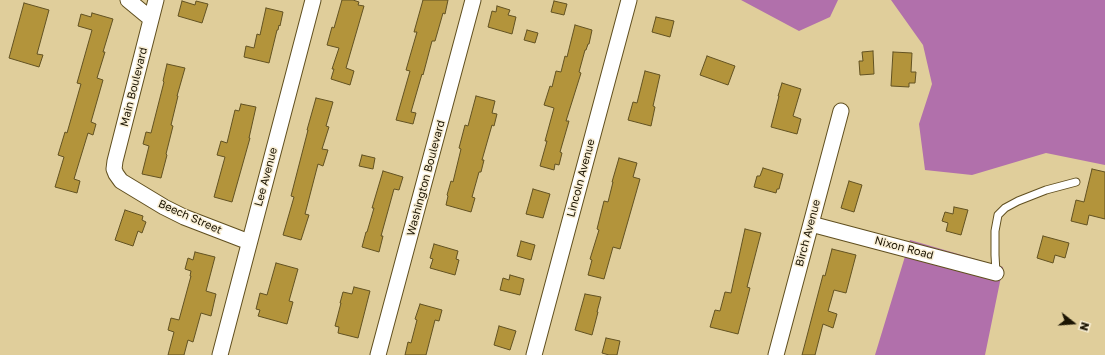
<!DOCTYPE html>
<style>
body{margin:0}
#map{position:relative;width:1105px;height:355px;overflow:hidden;background:#e0ce9b;font-family:"Golos Text",sans-serif}
canvas{display:block}
.north{position:absolute;left:1053px;top:303px;width:40px;height:40px;-webkit-text-stroke:3px #f9efd6;paint-order:stroke;rotate:107deg;font-size:11px;font-weight:700;line-height:16px;text-align:center;color:#1c1503}
.north::after{content:'';display:block;margin:auto;width:14px;height:18px;background:#1c1503;clip-path:polygon(50% 0,100% 100%,50% 72%,0 100%)}
</style>
<div id="map">
<canvas width="1105" height="355"></canvas>
<div class="north">N</div>
</div>
<script>
const ctx = document.querySelector('canvas').getContext('2d');
ctx.lineJoin = 'round';
function fillPath(path, color) { ctx.fillStyle = color; ctx.fill(path, 'evenodd'); }
const toPath = rows => new Path2D(rows.map(r => 'M' + r).join(''));
function strokePath(path, color, width, dash) { ctx.strokeStyle = color; ctx.lineWidth = width; ctx.lineCap = dash ? 'butt' : 'round'; ctx.setLineDash(dash || []); ctx.stroke(path); }
function label(font, color, halo, rows, align = 'center') {
  ctx.font = font + ' "Golos Text",sans-serif'; ctx.lineWidth = 3; ctx.setLineDash([]); ctx.textBaseline = 'middle'; ctx.strokeStyle = halo; ctx.fillStyle = color; for (const [text, x, y, turn = 0] of rows) {
    ctx.save(); ctx.translate(x, y); ctx.rotate((+turn || 0) * Math.PI / 180); ctx.textAlign = isNaN(turn) ? turn : align; if (halo) ctx.strokeText(text, 0, 0); ctx.fillText(text, 0, 0); ctx.restore();
  }
}
fillPath(toPath([
 [741,0,838,0,830,17,799,31],
 [891,0,1105,0,1105,165,1046,153,972,175,925,170,919,124,932,84,923,45],
 [910,240,1003,267,985,355,875,355]
]), '#b170ab');
const building = toPath([
 [342,0,353,0,359,2,358,5,364,6,346,68,354,71,350,85,331,79,334,69,332,69,339,48,327,45,332,27,334,28,342,0],
 [423,0,448,0,445,14,443,13,435,41,432,41,423,75,422,74,411,112,416,113,413,124,396,120,410,71,406,70,417,32,414,32,423,0],
 [182,1,195,5,196,1,208,4,202,23,178,16,182,1],
 [554,1,567,4,564,15,551,12,554,1],
 [24,3,49,10,37,54,43,55,39,67,9,58,24,3],
 [497,6,510,10,508,15,516,17,512,34,488,27,492,11,496,12,497,6],
 [266,8,283,12,280,26,279,25,278,30,277,30,269,63,244,57,246,46,254,48,257,34,260,35,266,8],
 [92,13,113,19,103,52,105,52,97,78,103,80,91,122,96,124,93,135,88,133,74,179,80,181,77,193,55,187,64,157,58,155,65,132,67,133,81,84,77,83,92,30,78,26,81,14,91,17,92,13],
 [656,17,674,21,670,37,652,32,656,17],
 [575,25,592,30,589,44,588,44,586,50,585,50,579,72,581,73,566,121,569,121,560,152,562,153,559,165,555,164,554,170,540,166,547,141,545,141,554,108,544,105,550,86,552,87,556,71,561,72,565,56,567,57,575,25],
 [527,30,538,33,535,43,524,40,527,30],
 [873,51,874,74,860,75,859,61,863,61,862,52,873,51],
 [893,52,912,53,911,72,916,72,915,83,909,83,909,87,891,86,893,52],
 [707,56,735,66,728,85,700,75,707,56],
 [167,64,185,68,177,96,178,96,171,125,173,126,166,154,167,155,161,178,142,174,149,146,143,144,146,132,151,133,164,82,163,81,167,64],
 [645,71,660,75,653,106,655,107,651,126,628,120,633,102,637,103,645,71],
 [782,83,801,89,793,116,801,119,797,134,771,127,779,96,778,96,782,83],
 [476,96,495,101,492,113,497,114,494,126,492,125,482,160,484,160,481,172,479,172,472,197,475,198,471,212,446,205,448,196,447,195,451,181,453,182,461,149,459,148,465,125,468,126,476,96],
 [316,98,333,102,326,126,329,127,322,149,328,150,323,166,318,164,305,214,309,215,301,240,283,235,294,197,291,196,308,130,307,130,316,98],
 [241,104,256,107,249,138,250,138,232,202,214,197,225,157,217,155,221,141,227,143,235,110,239,111,241,104],
 [362,155,375,158,373,169,359,166,362,155],
 [619,158,637,163,633,177,640,179,620,249,613,247,604,279,588,275,592,260,590,259,599,230,597,229,604,201,608,202,613,182,612,182,619,158],
 [763,168,783,174,779,189,777,189,776,193,754,187,757,176,760,176,763,168],
 [1092,169,1105,172,1105,219,1089,215,1087,225,1071,221,1076,200,1084,202,1092,169],
 [383,171,403,177,399,190,394,189,381,236,383,236,379,252,362,247,366,232,367,232,374,208,372,208,383,171],
 [849,181,862,185,854,212,841,208,849,181],
 [533,189,550,194,543,218,526,214,533,189],
 [954,207,968,210,961,235,946,231,948,223,942,221,945,212,953,214,954,207],
 [125,210,143,216,142,220,146,222,142,233,138,231,133,246,115,240,125,210],
 [745,229,761,233,747,287,750,288,738,334,710,327,715,310,720,311,725,292,731,293,745,229],
 [1043,236,1069,243,1065,258,1055,255,1053,263,1037,258,1043,236],
 [521,241,535,245,531,260,517,256,521,241],
 [434,244,458,251,456,259,459,260,455,275,430,268,433,259,430,258,434,244],
 [832,249,856,255,846,293,834,290,828,311,837,314,833,328,823,324,815,355,802,355,823,275,825,276,832,249],
 [195,252,215,257,206,291,216,294,211,316,201,313,193,342,188,340,184,355,168,355,174,332,168,330,171,318,179,320,191,276,190,276,191,271,185,269,188,258,193,260,195,252],
 [276,263,298,269,289,301,293,302,287,324,258,316,260,310,256,309,260,293,267,295,276,263],
 [510,275,524,279,520,295,500,290,503,278,509,280,510,275],
 [354,287,370,291,358,338,338,333,339,327,335,326,341,303,340,303,343,292,352,294,354,287],
 [585,294,601,297,597,312,598,312,592,335,575,330,585,294],
 [420,304,442,310,439,321,435,320,426,355,405,355,408,342,411,343,417,320,415,319,420,304],
 [499,326,516,331,510,350,494,345,499,326],
 [606,338,620,341,617,355,609,355,602,353,606,338]
]);
fillPath(building, '#b3943b');
strokePath(building, '#625222', 1);
const service = toPath([
 [996,273,995,255,995,231,998,215,1005,208,1018,201,1046,190,1076,182]
]);
const minor = toPath([
 [128,0,151,19],
 [156,0,115,161,114,169,116,174,121,181,164,207,184,217,249,242],
 [811,224,996,273],
 [220,355,313,0],
 [378,355,473,0],
 [534,355,629,0],
 [776,355,841,111]
]);
strokePath(service, '#604f1f', 9);
strokePath(minor, '#604f1f', 17);
strokePath(service, '#fff', 7);
strokePath(minor, '#fff', 15);
label('11px', '#1c1503', '#f9efd6', [
 ["Main Boulevard",134,87,-76],
 ["Lee Avenue",266,177,-75],
 ["Washington Boulevard",426,178,-75],
 ["Lincoln Avenue",581,178,-75],
 ["Beech Street",190,217,24],
 ["Birch Avenue",808,233,-75],
 ["Nixon Road",904,248,15]
]);
</script>
